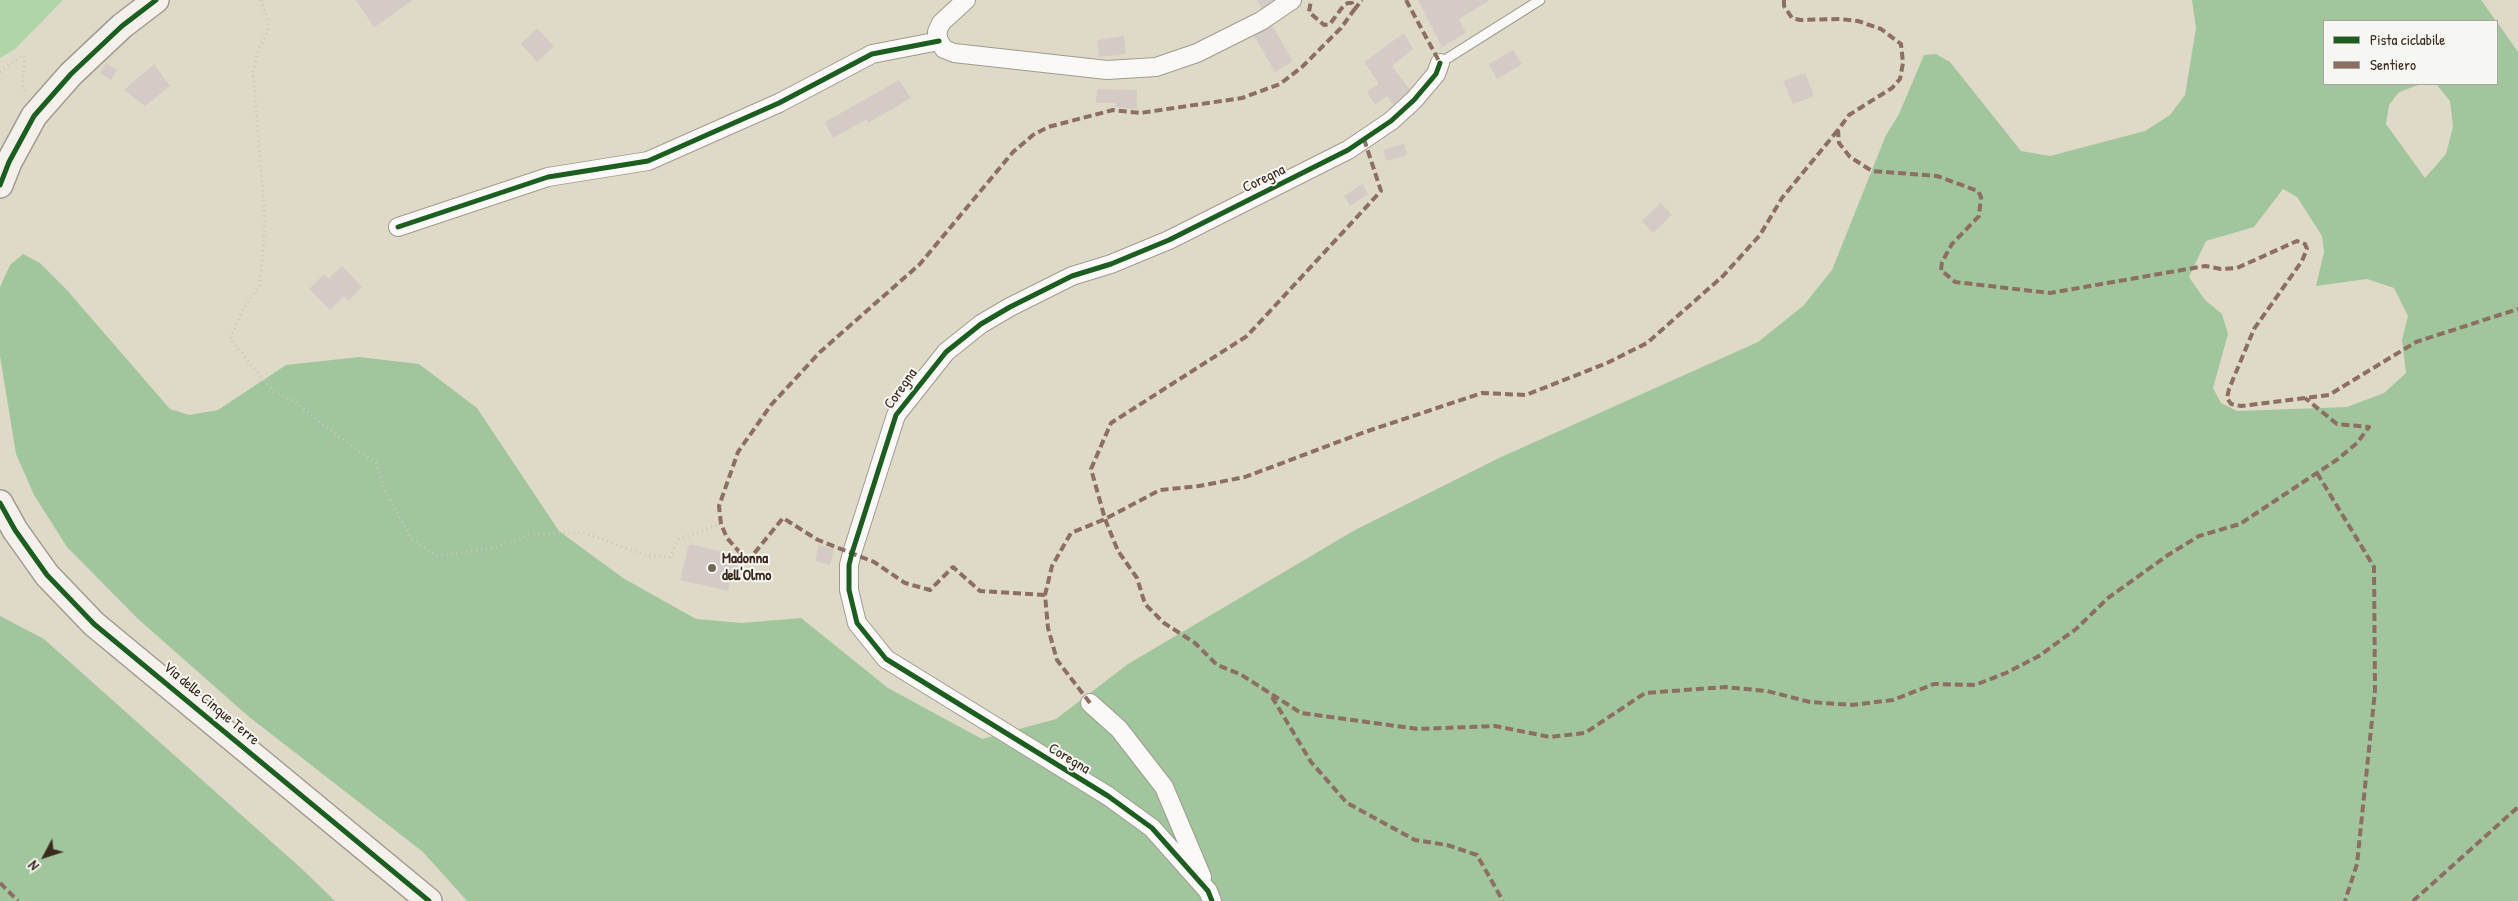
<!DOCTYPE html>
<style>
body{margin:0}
#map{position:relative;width:2518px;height:901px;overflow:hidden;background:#dfdac7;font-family:"Patrick Hand",sans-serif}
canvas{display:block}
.legend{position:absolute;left:2323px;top:20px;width:175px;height:65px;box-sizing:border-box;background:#f6f6f2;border:1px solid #aba49d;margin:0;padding:6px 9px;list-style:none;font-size:15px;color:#3b2a1e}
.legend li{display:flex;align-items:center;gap:10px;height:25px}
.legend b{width:25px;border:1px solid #aba49d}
.north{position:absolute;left:20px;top:831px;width:50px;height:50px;-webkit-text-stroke:4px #f6f6f2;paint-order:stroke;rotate:230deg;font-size:14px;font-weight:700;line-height:20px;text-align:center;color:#3b2a1e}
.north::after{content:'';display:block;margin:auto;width:18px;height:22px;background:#3b2a1e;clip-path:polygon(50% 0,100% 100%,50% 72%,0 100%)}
</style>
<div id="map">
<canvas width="2518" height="901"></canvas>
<ul class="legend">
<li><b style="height:6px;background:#1b5e20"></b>Pista ciclabile</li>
<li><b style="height:6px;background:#8d6e63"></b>Sentiero</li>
</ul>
<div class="north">N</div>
</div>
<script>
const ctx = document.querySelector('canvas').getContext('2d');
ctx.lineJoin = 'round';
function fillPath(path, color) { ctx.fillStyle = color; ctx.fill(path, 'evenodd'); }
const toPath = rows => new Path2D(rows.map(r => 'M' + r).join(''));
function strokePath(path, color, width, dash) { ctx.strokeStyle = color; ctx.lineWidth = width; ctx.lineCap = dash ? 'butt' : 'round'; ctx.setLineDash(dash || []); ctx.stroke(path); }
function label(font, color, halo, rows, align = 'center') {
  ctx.font = font + ' "Patrick Hand",sans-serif'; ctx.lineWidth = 4; ctx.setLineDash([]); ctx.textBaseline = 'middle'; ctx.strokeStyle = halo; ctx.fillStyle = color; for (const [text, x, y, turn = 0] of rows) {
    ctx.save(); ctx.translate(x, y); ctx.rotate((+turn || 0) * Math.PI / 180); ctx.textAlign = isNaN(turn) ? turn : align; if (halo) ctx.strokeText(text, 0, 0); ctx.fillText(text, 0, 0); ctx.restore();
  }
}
fillPath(toPath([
 [0,0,63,0,15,49,0,58]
]), '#b0d6a8');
fillPath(toPath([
 [2192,0,2481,0,2496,21,2324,21,2324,84,2421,84,2399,92,2389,105,2386,124,2425,178,2446,154,2453,127,2450,101,2436,84,2497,84,2497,22,2518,52,2518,901,467,901,423,852,248,716,137,618,67,547,34,495,16,454,0,356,0,287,10,265,23,254,40,263,66,289,170,409,189,415,218,410,286,365,359,357,419,364,477,408,559,531,623,578,696,619,742,623,801,618,888,688,982,739,1056,719,1128,664,1355,530,1499,458,1758,342,1803,306,1832,270,1886,135,1899,114,1924,55,1936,54,1950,62,2021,151,2050,156,2145,131,2170,115,2185,95,2196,28],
 [2283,189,2297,197,2322,236,2324,252,2316,286,2367,279,2394,288,2408,316,2402,340,2406,373,2384,393,2347,407,2237,411,2221,403,2213,388,2228,334,2222,314,2205,300,2189,277,2206,241,2254,227],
 [0,616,44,639,302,869,335,901,0,901]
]), '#a1c69d');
fillPath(toPath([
 [356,0,413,0,374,27],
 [1257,0,1276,0,1262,9],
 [1418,0,1490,0,1459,19,1466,33,1442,47],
 [1272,25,1293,61,1275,72,1254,36],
 [537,28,554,46,537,62,521,44],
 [1404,33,1413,49,1392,66,1410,90,1393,105,1387,96,1375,105,1367,92,1379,84,1364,62],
 [1124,36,1126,54,1099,57,1097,40],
 [1513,50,1522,64,1497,79,1489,64],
 [106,63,117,70,111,80,100,73],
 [154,64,170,86,145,106,124,90],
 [1805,73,1814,96,1793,104,1783,81],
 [899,80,911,98,868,123,867,119,833,138,825,122],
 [1097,89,1137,90,1137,109,1115,107,1116,103,1096,103],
 [1404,144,1407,155,1387,161,1383,150],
 [1362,184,1368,194,1350,206,1344,196],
 [1661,203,1672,215,1653,233,1642,221],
 [342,266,362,287,348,301,344,296,330,310,309,289,324,274,328,279],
 [689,544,736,555,734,565,739,566,741,577,735,582,730,581,728,591,680,580],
 [819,545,834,549,830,565,815,561]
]), '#d4cac6');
const lane = toPath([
 [1440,63,1540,0]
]);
const street = toPath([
 [966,0,941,23,937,32,939,41,944,49,954,53,1107,70,1156,67,1197,53,1261,21,1292,0],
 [398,227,548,177,648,161,779,103,872,54,939,41],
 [1090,703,1119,729,1164,787,1202,877],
 [1212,901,1208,891,1152,828,1108,796,886,659,857,623,849,590,849,565,852,553,896,415,946,352,981,324,1010,307,1072,276,1111,264,1169,240,1348,150,1391,121,1414,100,1436,74,1440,63]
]);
const secondary = toPath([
 [0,185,9,162,34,116,71,74,122,26,156,0],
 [0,503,15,530,47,575,94,624,429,901]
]);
strokePath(lane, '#a09b8f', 11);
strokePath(street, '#a09b8f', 20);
strokePath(secondary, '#a09b8f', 28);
strokePath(toPath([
 [261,0,268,20,268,31,258,50,253,73,265,220,260,285,242,311,230,339,274,392,296,402,323,425,376,463,384,489,411,538,437,556,494,548,532,534,585,533,647,556,670,557,679,539,721,524],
 [0,72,23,55,25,59,22,84,25,92]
]), '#c8c6c1', 3, [1, 4]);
strokePath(lane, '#faf9f7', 9);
strokePath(street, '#faf9f7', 18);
strokePath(secondary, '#f4f1ec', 25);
strokePath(toPath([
 [1406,0,1440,63],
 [1784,0,1784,6,1792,18,1800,20,1840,19,1858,21,1881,29,1901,44,1903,63,1900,79,1892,88,1849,115,1838,130,1839,143,1850,157,1872,171,1937,176,1978,191,1981,197,1979,216,1952,244,1942,262,1941,270,1955,282,2050,293,2205,266,2221,269,2237,268,2297,241,2305,244,2307,249,2302,261,2254,329,2229,389,2227,398,2231,404,2241,406,2329,395,2416,342,2518,309],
 [1354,10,1362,0],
 [1364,139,1381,191,1247,336,1111,423,1091,469,1105,519,1118,551,1137,578,1145,604,1164,623,1195,643,1217,665,1240,674,1301,713,1418,729,1495,726,1550,737,1585,733,1645,693,1725,687,1767,691,1810,702,1852,705,1893,700,1934,684,1975,685,2006,673,2039,656,2076,629,2108,598,2168,555,2199,536,2240,524,2338,459,2357,443,2369,427,2337,424,2305,398],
 [2317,473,2374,567,2375,691,2357,864,2345,901],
 [1045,595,980,591,953,567,930,590,905,583,874,562,818,540,783,518,752,556,743,556,727,538,721,524,719,506,738,452,771,405,820,352,920,264,1013,152,1033,135,1048,127,1113,110,1140,113,1242,98,1280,84,1302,67,1341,28,1354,10,1352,3,1348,3,1344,5,1330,24,1324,25,1309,12,1311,0],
 [1272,697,1311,762,1347,803,1415,840,1447,845,1477,855,1503,901],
 [1090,703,1057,660,1048,628,1045,595,1052,566,1071,533,1105,519,1160,490,1199,486,1245,477,1362,433,1482,393,1526,395,1607,363,1647,343,1723,276,1760,235,1782,198,1838,130],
 [0,883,18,901],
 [2413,901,2518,807]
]), '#8d6e63', 4, [8, 4]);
strokePath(toPath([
 [0,185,9,162,34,116,71,74,122,26,156,0],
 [398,227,548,177,648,161,779,103,872,54,939,41],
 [0,503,15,530,47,575,94,624,429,901],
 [1212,901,1208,891,1152,828,1108,796,886,659,857,623,849,590,849,565,852,553,896,415,946,352,981,324,1010,307,1072,276,1111,264,1169,240,1348,150,1391,121,1414,100,1436,74,1440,63]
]), '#1b5e20', 5);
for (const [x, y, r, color] of [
 [712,568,5,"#746859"]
]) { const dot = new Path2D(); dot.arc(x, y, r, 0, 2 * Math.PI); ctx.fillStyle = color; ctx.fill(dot); strokePath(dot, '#f6f6f2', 2); }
label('15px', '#3b2a1e', '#f6f6f2', [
 ["Coregna",1264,179,-26],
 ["Coregna",901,389,-55],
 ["Via delle Cinque Terre",211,704,40],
 ["Coregna",1069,759,31]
]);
label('bold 15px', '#3b2a1e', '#f6f6f2', [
 ["Madonna",722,559],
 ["dell'Olmo",722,576]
], 'left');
</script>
